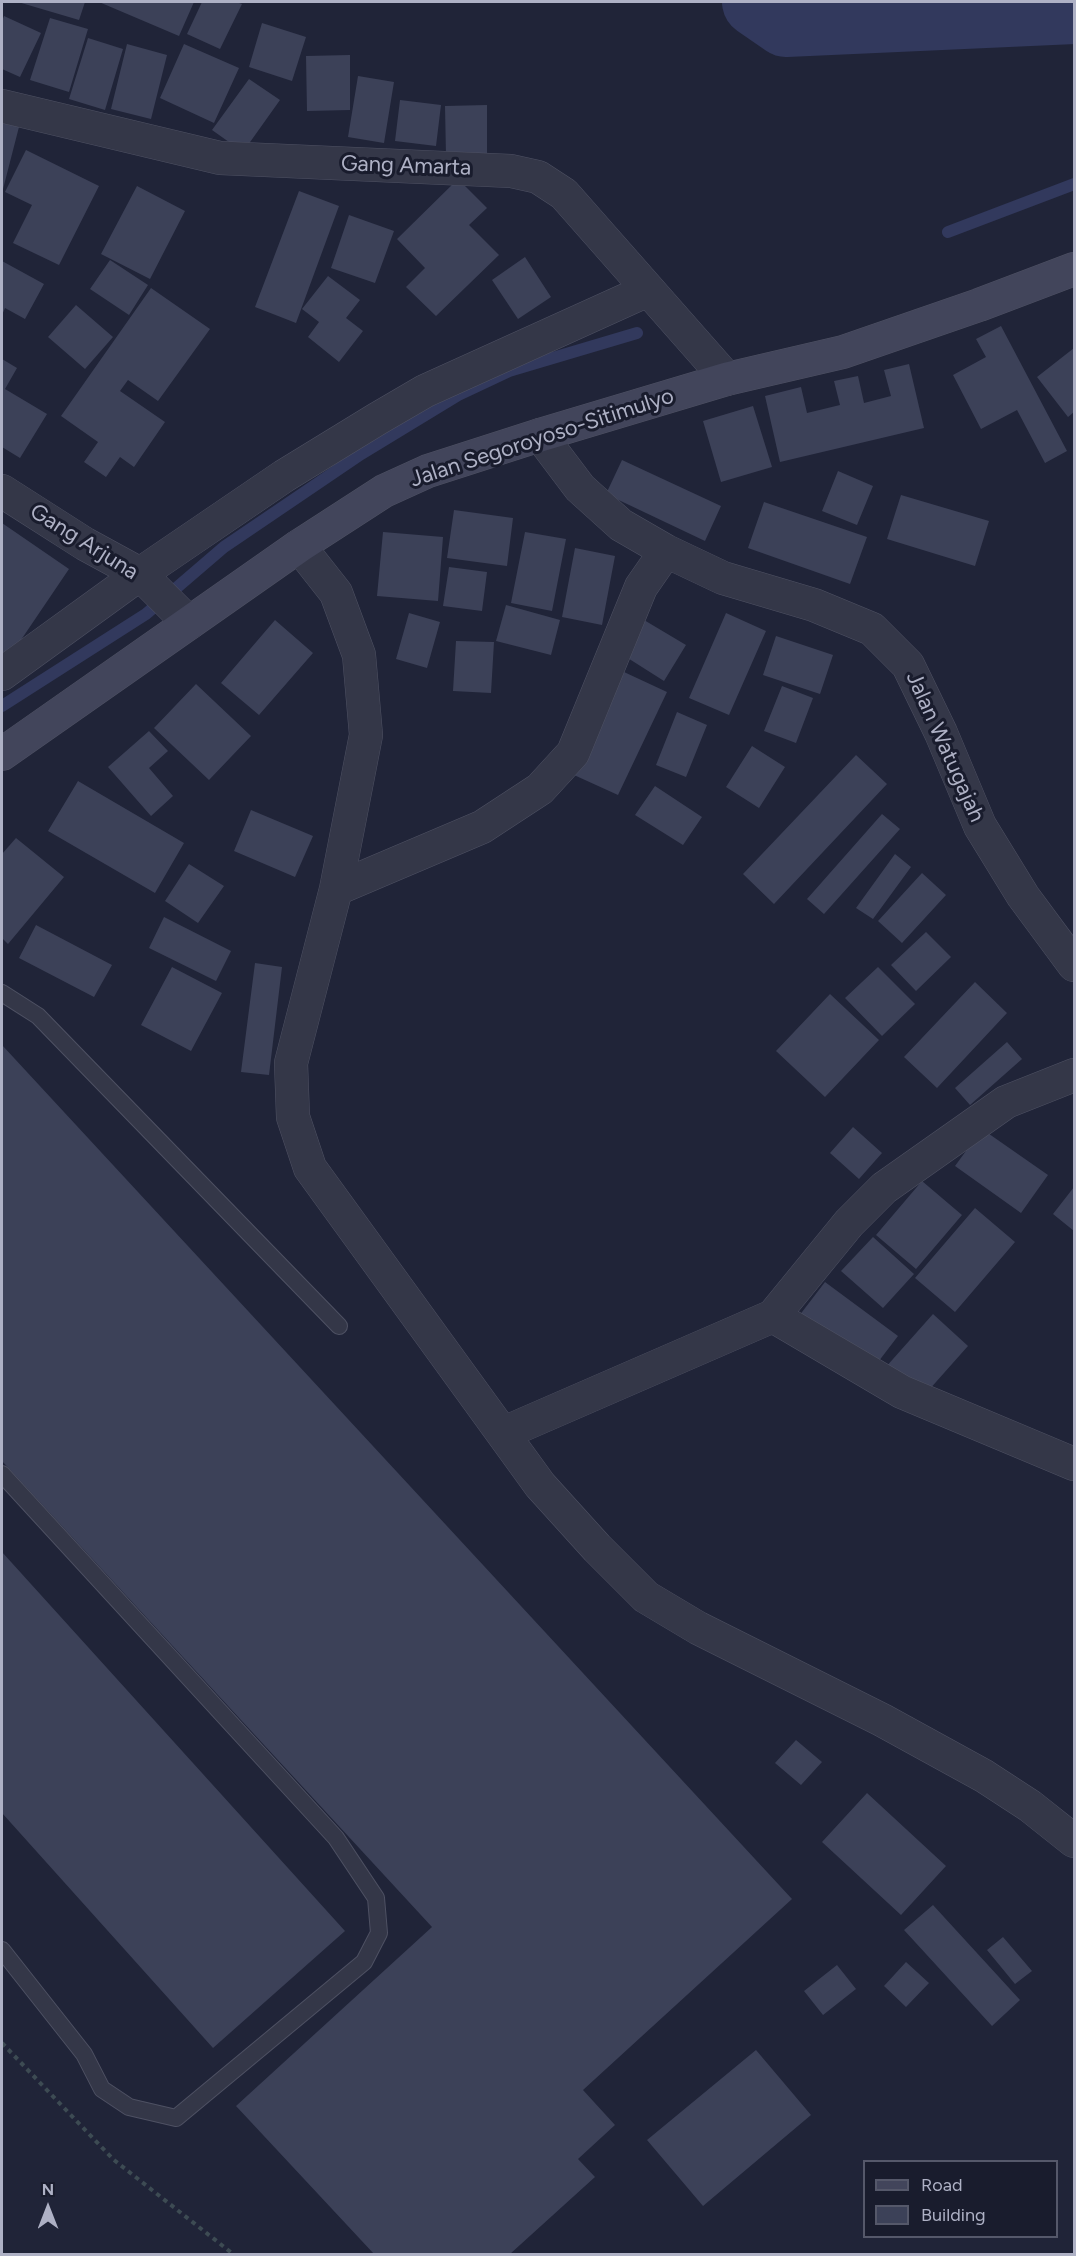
<!DOCTYPE html>
<style>
body{margin:0}
#map{position:relative;width:1076px;height:2256px;overflow:hidden;background:#202438;font-family:Figtree,sans-serif}
canvas{display:block}
.frame{position:absolute;inset:0;border:3px solid #aeb1c5;pointer-events:none}
.legend{position:absolute;left:863px;top:2160px;width:195px;height:78px;box-sizing:border-box;background:#191c2d;border:2px solid #55586a;margin:0;padding:8px 10px;list-style:none;font-size:18px;color:#aeb1c5}
.legend li{display:flex;align-items:center;gap:12px;height:30px}
.legend b{width:30px;border:2px solid #55586a}
.north{position:absolute;left:18px;top:2178px;width:60px;height:60px;-webkit-text-stroke:4px #191c2d;paint-order:stroke;rotate:0deg;font-size:16px;font-weight:700;line-height:24px;text-align:center;color:#aeb1c5}
.north::after{content:'';display:block;margin:auto;width:21px;height:27px;background:#aeb1c5;clip-path:polygon(50% 0,100% 100%,50% 72%,0 100%)}
</style>
<div id="map">
<canvas width="1076" height="2256"></canvas>
<div class="frame"></div>
<ul class="legend">
<li><b style="height:8px;background:#42455b"></b>Road</li>
<li><b style="height:16px;background:#3c4158"></b>Building</li>
</ul>
<div class="north">N</div>
</div>
<script>
const ctx = document.querySelector('canvas').getContext('2d');
ctx.lineJoin = 'round';
const toPath = rows => new Path2D(rows.map(r => 'M' + r).join(''));
function strokePath(path, color, width, dash) { ctx.strokeStyle = color; ctx.lineWidth = width; ctx.lineCap = dash ? 'butt' : 'round'; ctx.setLineDash(dash || []); ctx.stroke(path); }
function fillPath(path, color) { ctx.fillStyle = color; ctx.fill(path, 'evenodd'); }
function label(font, color, halo, rows, align = 'center') {
  ctx.font = font + ' Figtree,sans-serif'; ctx.lineWidth = 6; ctx.setLineDash([]); ctx.textBaseline = 'middle'; ctx.strokeStyle = halo; ctx.fillStyle = color; for (const [text, x, y, turn = 0] of rows) {
    ctx.save(); ctx.translate(x, y); ctx.rotate((+turn || 0) * Math.PI / 180); ctx.textAlign = isNaN(turn) ? turn : align; if (halo) ctx.strokeText(text, 0, 0); ctx.fillText(text, 0, 0); ctx.restore();
  }
}
strokePath(toPath([
 [948,232,1074,184],
 [2,706,146,614,224,547,361,454,458,395,509,371,637,333]
]), '#32395d', 12);
strokePath(toPath([
 [757,2,786,22,1074,9]
]), '#32395d', 70);
fillPath(toPath([
 [18,2,85,2,79,20],
 [99,2,194,2,179,36],
 [202,2,236,2,242,4,220,49,187,34],
 [4,16,41,33,20,77,2,69,2,21],
 [50,18,88,29,69,92,30,80],
 [262,23,306,37,292,81,249,67],
 [88,38,123,49,105,110,69,99],
 [127,44,167,55,151,119,111,109],
 [184,44,239,68,214,123,160,98],
 [350,55,350,110,307,111,306,56],
 [358,76,394,82,384,143,348,137],
 [249,79,280,100,243,152,212,130],
 [400,100,441,105,436,146,395,141],
 [487,105,487,156,446,156,445,106],
 [2,119,20,123,2,193],
 [26,150,99,186,59,265,13,243,32,205,5,192],
 [458,179,487,208,469,225,499,255,436,316,406,287,425,268,397,239],
 [137,186,185,211,150,279,101,254],
 [299,191,339,206,296,323,255,307],
 [349,215,394,231,375,283,331,268],
 [525,257,551,297,518,319,492,280],
 [110,260,148,285,129,315,90,289],
 [2,261,44,284,25,319,5,308,2,315],
 [328,276,360,300,346,318,363,331,339,362,308,337,319,322,302,309],
 [151,288,210,329,158,401,128,380,120,391,165,422,134,467,120,457,106,477,84,462,98,442,61,416],
 [76,305,113,337,85,369,48,337],
 [1001,326,1067,451,1045,463,1017,410,981,429,953,375,986,357,976,339],
 [1074,348,1074,412,1068,417,1037,377],
 [2,359,17,368,5,389,47,414,20,458,2,447],
 [909,364,924,428,780,462,765,396,801,387,807,413,840,405,834,381,858,376,864,403,891,396,884,370],
 [753,406,772,467,721,482,703,421],
 [622,460,721,506,705,541,606,494],
 [838,471,873,486,857,525,822,511],
 [901,495,989,521,975,566,887,539],
 [764,502,867,537,850,584,748,548],
 [454,510,513,518,507,566,447,558],
 [2,523,69,569,2,668],
 [383,532,443,537,438,601,377,596],
 [525,532,566,539,552,611,511,603],
 [575,548,615,556,602,625,562,617],
 [449,567,487,572,482,611,443,606],
 [506,605,560,620,551,655,496,641],
 [409,613,440,622,427,668,396,659],
 [726,613,766,631,729,715,689,698],
 [275,620,313,653,259,715,221,683],
 [644,620,686,645,664,681,623,655],
 [776,636,833,655,820,694,763,675],
 [456,641,494,642,491,693,453,691],
 [624,672,667,692,618,795,574,775],
 [196,684,251,736,209,780,154,728],
 [782,686,813,698,796,743,764,731],
 [677,712,707,725,686,777,656,765],
 [149,731,168,751,149,768,173,796,151,816,108,767],
 [752,746,785,767,759,808,726,787],
 [856,755,887,784,774,904,743,874],
 [78,781,184,843,155,893,48,831],
 [655,786,702,817,683,845,635,815],
 [251,810,313,836,295,877,234,851],
 [882,814,900,829,824,914,807,899],
 [16,838,64,877,8,944,2,938,2,854],
 [895,854,911,867,873,919,856,908],
 [189,864,224,886,198,923,165,901],
 [922,873,946,895,902,943,878,921],
 [164,917,231,951,216,981,149,948],
 [36,925,112,965,94,997,19,958],
 [926,932,951,957,916,991,891,965],
 [255,963,282,967,269,1075,241,1072],
 [172,967,222,993,191,1051,141,1025],
 [878,967,915,1004,882,1036,845,998],
 [975,982,1007,1013,937,1088,904,1057],
 [830,994,879,1040,825,1097,776,1051],
 [1007,1042,1022,1059,970,1105,955,1088],
 [2,1045,792,1899,583,2090,615,2125,578,2159,595,2177,510,2254,374,2254,236,2106,432,1927,2,1461],
 [853,1127,882,1153,859,1179,830,1153],
 [982,1129,1048,1175,1021,1213,955,1166],
 [922,1181,962,1215,916,1269,876,1235],
 [1074,1187,1074,1231,1053,1214],
 [975,1208,1015,1242,955,1312,915,1278],
 [873,1237,914,1274,883,1308,841,1271],
 [825,1282,898,1336,872,1370,799,1316],
 [933,1314,968,1346,920,1400,885,1368],
 [2,1552,345,1931,213,2048,2,1813],
 [796,1740,822,1762,801,1785,775,1763],
 [867,1793,946,1866,901,1915,822,1842],
 [933,1905,1020,2000,992,2026,904,1930],
 [1003,1937,1032,1971,1015,1984,987,1950],
 [906,1962,929,1983,906,2007,884,1986],
 [837,1965,856,1989,823,2015,804,1991],
 [756,2050,811,2115,703,2206,647,2140]
]), '#3c4158');
const lane = toPath([
 [2,993,38,1016,339,1326],
 [2,1474,336,1838,376,1898,379,1933,364,1962,176,2118,129,2107,102,2089,84,2054,2,1950]
]);
const street = toPath([
 [2,106,220,158,511,171,538,177,564,194,727,379],
 [540,435,580,488,621,525,666,551,723,578,814,605,872,629,908,665,941,733,980,826,1023,896,1074,965],
 [2,491,85,544,140,574,189,623],
 [299,546,336,593,359,655,366,735,336,889,291,1063,293,1117,310,1168,540,1485,597,1548,646,1597,698,1628,882,1720,984,1776,1030,1806,1074,1841],
 [2,674,140,574,284,476,377,419,425,391,648,290],
 [336,889,482,827,540,789,573,753,641,587,666,551],
 [773,1316,902,1392,1074,1464],
 [504,1433,773,1316,849,1223,884,1188,1006,1102,1074,1075]
]);
const secondary = toPath([
 [2,754,299,546,384,491,428,471,540,435,727,379,843,352,979,305,1074,269]
]);
strokePath(lane, '#4e5163', 18);
strokePath(street, '#4e5163', 34);
strokePath(secondary, '#4e5163', 34);
strokePath(toPath([
 [2,2043,114,2160,233,2254]
]), '#3d4b53', 4, [4.5, 4.5]);
strokePath(lane, '#343748', 16);
strokePath(street, '#343748', 33);
strokePath(secondary, '#42455b', 33);
label('22px', '#aeb1c5', '#191c2d', [
 ["Gang Amarta",406,166,2],
 ["Jalan Segoroyoso-Sitimulyo",542,438,-18],
 ["Gang Arjuna",84,542,32],
 ["Jalan Watugajah",945,747,66]
]);
</script>
